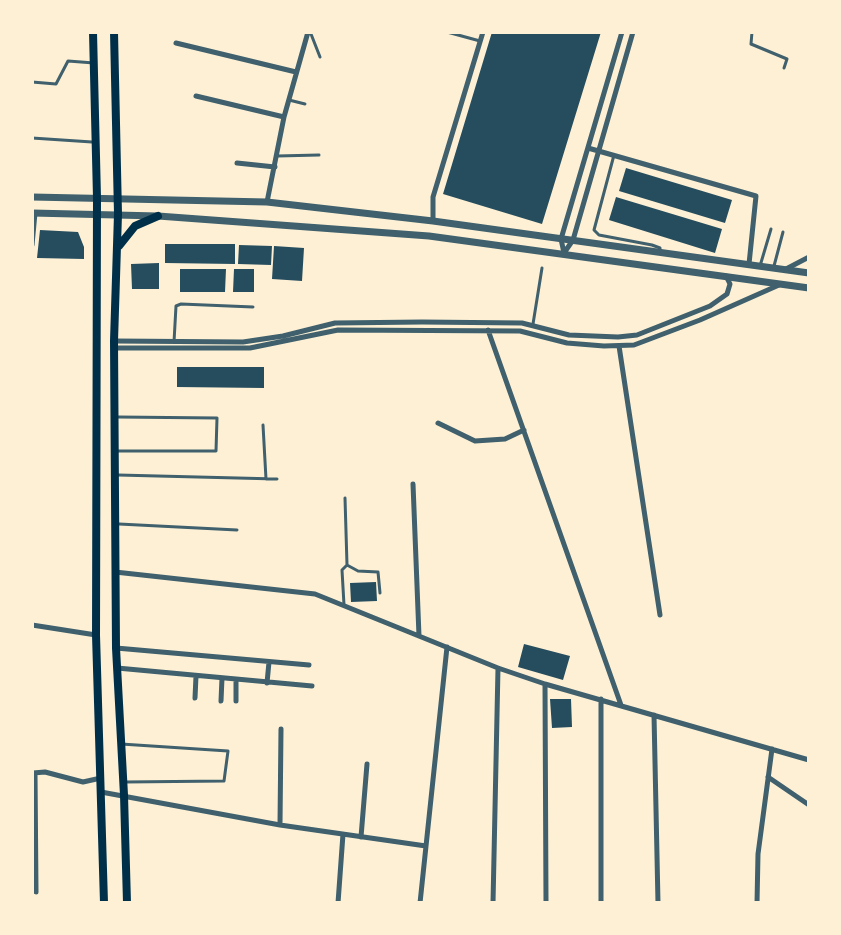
<!DOCTYPE html>
<style>
body{margin:0}
#map{position:relative;width:841px;height:935px;overflow:hidden;background:#fdf0d5;font-family:"Roboto Condensed",sans-serif}
canvas{display:block}
.frame{position:absolute;inset:0;border:34px solid #fdf0d5;pointer-events:none}
</style>
<div id="map">
<canvas width="841" height="935"></canvas>
<div class="frame"></div>
</div>
<script>
const ctx = document.querySelector('canvas').getContext('2d');
ctx.lineJoin = 'round';
function fillPath(path, color) { ctx.fillStyle = color; ctx.fill(path, 'evenodd'); }
const toPath = rows => new Path2D(rows.map(r => 'M' + r).join(''));
function strokePath(path, color, width, dash) { ctx.strokeStyle = color; ctx.lineWidth = width; ctx.lineCap = dash ? 'butt' : 'round'; ctx.setLineDash(dash || []); ctx.stroke(path); }
fillPath(toPath([
 [492,32,601,32,542,224,443,194],
 [626,168,732,200,725,223,619,191],
 [616,197,722,229,715,253,609,220],
 [40,230,78,232,84,247,84,259,37,258],
 [165,244,235,244,235,264,165,263],
 [239,245,272,246,271,265,238,264],
 [274,246,304,248,302,281,272,279],
 [159,263,159,289,132,289,131,264],
 [180,269,226,269,225,292,180,292],
 [234,269,254,269,254,292,233,292],
 [177,367,264,367,264,388,177,387],
 [376,582,377,601,351,602,350,583],
 [524,644,570,656,563,680,518,667],
 [550,699,571,699,572,727,552,728]
]), '#264d5e');
strokePath(toPath([
 [447,32,480,41],
 [752,32,751,44,787,59,784,68],
 [791,32,798,32],
 [308,33,311,34,320,57],
 [32,82,56,84,68,61,94,63],
 [289,100,305,104],
 [32,138,92,142],
 [614,155,594,230,599,235,652,245,660,248,660,252],
 [277,156,319,155],
 [760,266,771,229],
 [774,266,783,232],
 [533,324,542,268],
 [174,342,176,306,181,304,253,307],
 [263,425,266,479],
 [116,451,216,451,217,418,118,417],
 [118,475,277,479],
 [119,524,237,530],
 [347,565,358,571,378,572,380,593],
 [344,605,342,570,347,565,345,498],
 [121,744,228,751,224,781,125,782]
]), '#3f606c', 3);
strokePath(toPath([
 [176,43,296,72],
 [196,96,284,117],
 [588,148,756,196,749,264],
 [237,163,275,167],
 [267,202,284,117,308,32],
 [433,221,433,197,483,32],
 [32,245,35,213],
 [564,253,573,240,633,32],
 [564,253,561,239,622,32],
 [786,269,809,257],
 [488,330,621,705],
 [115,341,243,342,283,336,335,323,422,322,522,323,569,335,618,337,637,335,710,306,727,294,730,284,726,276],
 [619,346,660,615],
 [114,348,250,348,338,330,520,331,567,343,604,346,634,345,700,320,779,285],
 [438,423,475,441,505,439,524,430],
 [413,484,419,636],
 [115,572,315,594,498,668,545,684,809,760],
 [32,625,96,635],
 [116,648,309,665],
 [117,668,312,686],
 [267,683,269,662],
 [545,684,546,903],
 [195,698,196,676],
 [601,699,601,903],
 [221,701,222,678],
 [236,701,236,680],
 [654,715,658,903],
 [33,773,45,772,83,782,101,778],
 [35,773,36,892],
 [768,777,809,805],
 [101,792,280,825,426,846],
 [280,824,281,729],
 [361,837,367,764],
 [338,903,343,834],
 [420,903,447,647],
 [493,903,498,668],
 [757,903,758,854,772,749]
]), '#3f606c', 5);
strokePath(toPath([
 [32,197,267,202,433,221,809,273],
 [32,213,158,216,429,236,809,288]
]), '#3f606c', 7);
strokePath(toPath([
 [93,32,97,198,96,635,104,903],
 [114,32,118,214,114,341,116,648,124,795,127,903],
 [119,246,135,226,158,216]
]), '#003049', 8);
</script>
